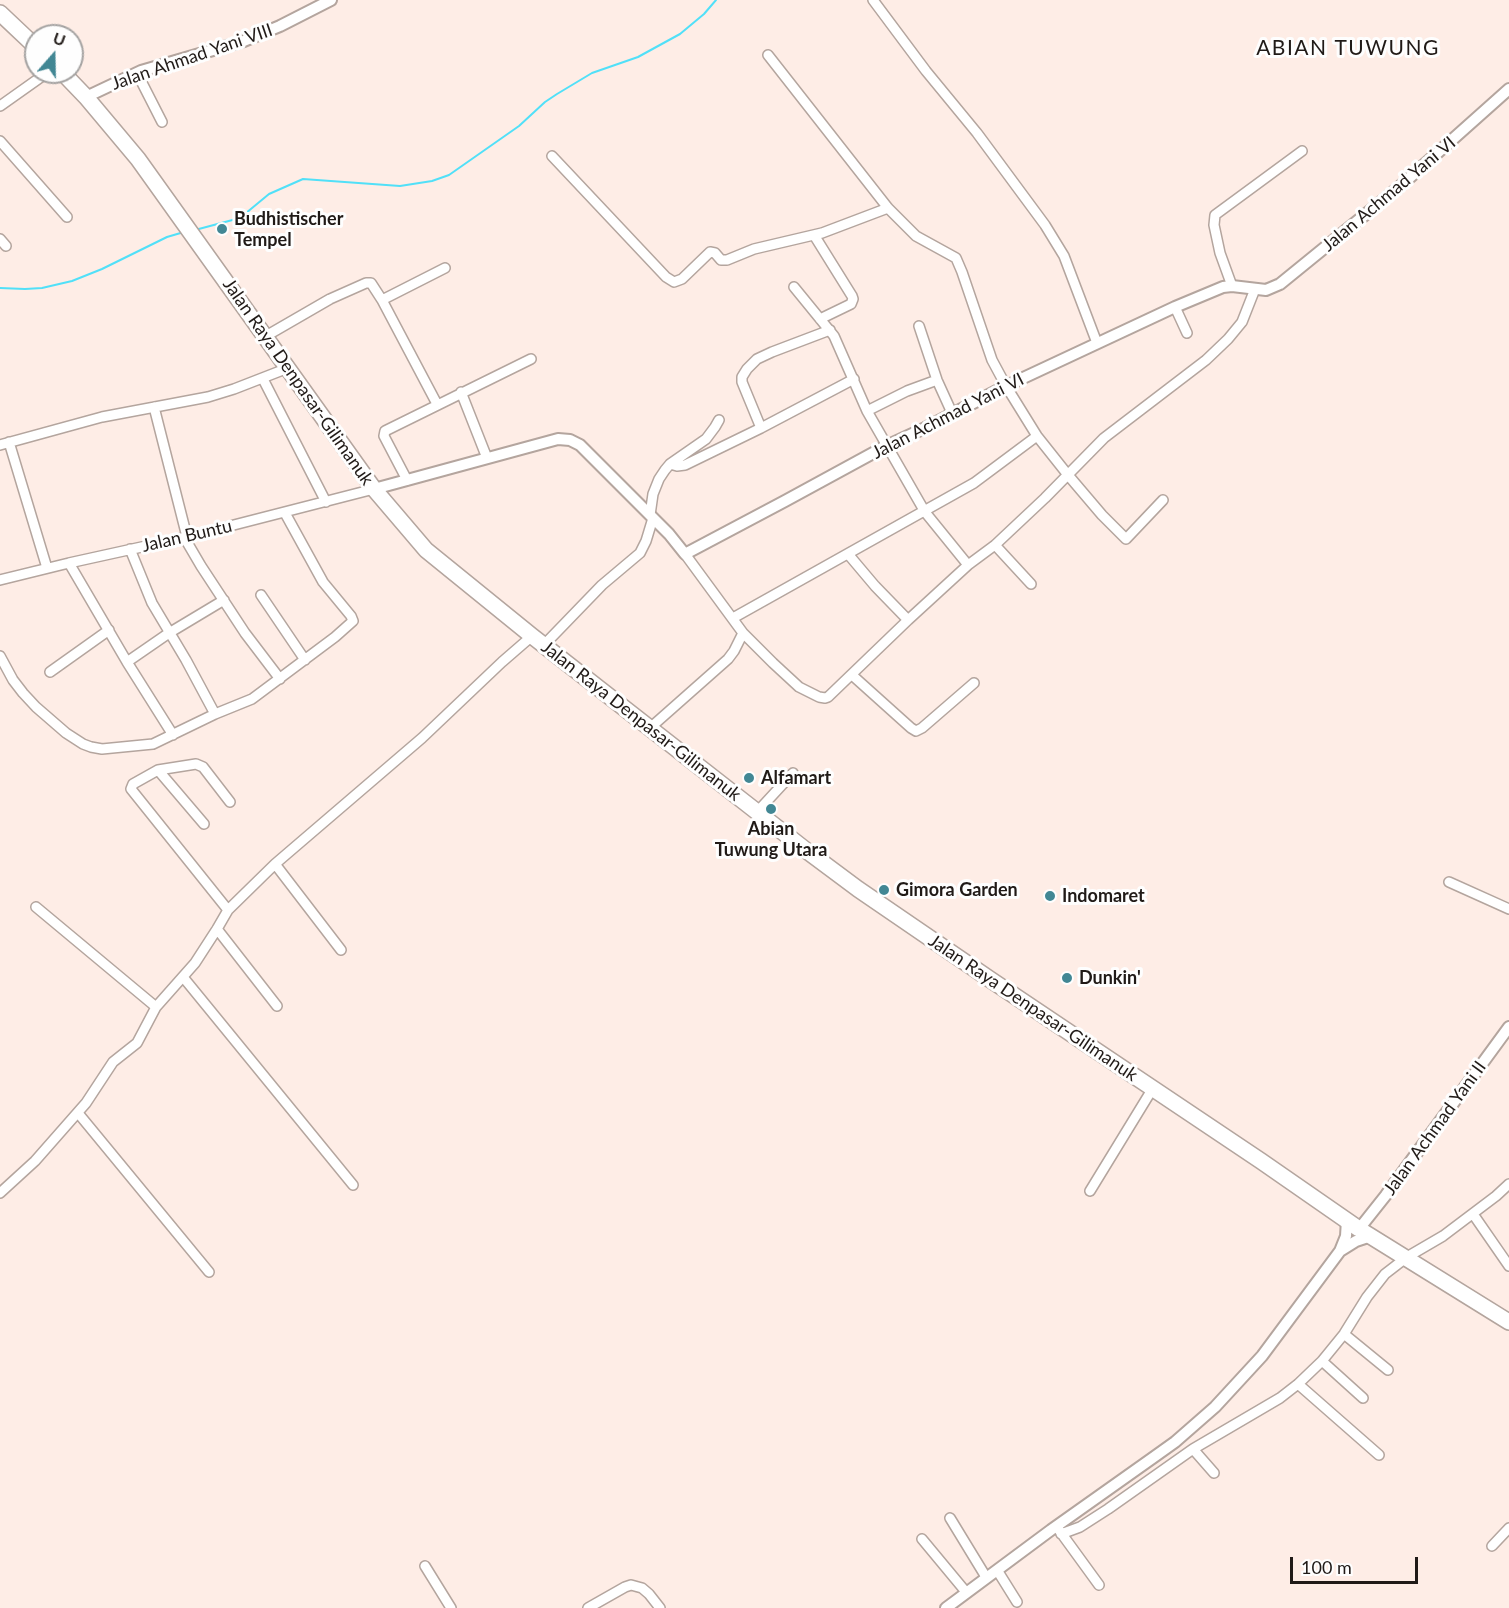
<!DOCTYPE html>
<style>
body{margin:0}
#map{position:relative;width:1509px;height:1608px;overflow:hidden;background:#feede6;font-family:Lato,sans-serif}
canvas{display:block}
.north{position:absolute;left:24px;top:24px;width:60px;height:60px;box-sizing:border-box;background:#fefefe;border:2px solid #a5a3a2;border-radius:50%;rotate:20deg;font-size:16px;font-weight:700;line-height:24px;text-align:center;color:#201a17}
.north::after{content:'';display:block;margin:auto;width:21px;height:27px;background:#428794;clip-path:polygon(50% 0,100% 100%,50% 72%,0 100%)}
.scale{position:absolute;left:1290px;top:1557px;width:128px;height:27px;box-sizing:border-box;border:3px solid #201a17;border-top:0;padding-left:8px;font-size:18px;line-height:21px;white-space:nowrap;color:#201a17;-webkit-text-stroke:4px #fefefe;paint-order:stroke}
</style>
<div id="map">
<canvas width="1509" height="1608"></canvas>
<div class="north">U</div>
<div class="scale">100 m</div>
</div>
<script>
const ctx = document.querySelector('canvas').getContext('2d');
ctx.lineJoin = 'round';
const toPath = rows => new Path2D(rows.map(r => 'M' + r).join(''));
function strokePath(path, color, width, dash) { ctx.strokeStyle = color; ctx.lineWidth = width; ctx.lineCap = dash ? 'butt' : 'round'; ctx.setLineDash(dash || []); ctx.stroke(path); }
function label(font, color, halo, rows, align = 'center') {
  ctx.font = font + ' Lato,sans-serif'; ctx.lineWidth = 6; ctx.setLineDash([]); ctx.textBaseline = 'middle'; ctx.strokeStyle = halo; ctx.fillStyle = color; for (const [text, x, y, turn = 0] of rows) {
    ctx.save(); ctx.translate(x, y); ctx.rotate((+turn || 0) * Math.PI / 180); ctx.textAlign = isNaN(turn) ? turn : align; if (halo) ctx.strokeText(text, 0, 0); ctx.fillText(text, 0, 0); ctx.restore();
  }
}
strokePath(toPath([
 [195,230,240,218,269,194,303,179,400,186,432,181,449,175,519,126,545,102,557,94,592,73,638,57,680,34,704,14,716,0],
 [0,288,25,289,42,288,72,281,102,269,167,237,184,232]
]), '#51e0f8', 2);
const minor = toPath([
 [873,0,926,71,977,133,1045,225,1064,256,1097,343],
 [768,55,888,208,916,236,956,258,962,272,992,360,1006,386,1037,436,1068,475,1102,515,1126,539,1163,500],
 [137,73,162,122],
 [0,106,48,72],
 [0,141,67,217],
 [552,156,666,277,674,282,682,279,710,252,715,253,721,260,727,260,754,249,822,233,888,208],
 [814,235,852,296,853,299,851,304,820,319],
 [0,239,6,246],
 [1232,286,1220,253,1214,225,1215,215,1302,151],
 [794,287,834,336,867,411,925,512,968,565],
 [382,300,445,268],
 [1175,307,1187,333],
 [919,326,937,380,952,413],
 [266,336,330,299,366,283,371,283,382,300,437,404],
 [263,379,326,502],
 [461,392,487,458],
 [154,407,187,537],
 [867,411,907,391,937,380],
 [761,428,742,382,742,377,747,369,757,359,772,352,830,330],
 [9,442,47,568],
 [0,445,102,417,208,397,234,389,288,368],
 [670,464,677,466,685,465,761,428,854,379],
 [407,480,384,436,385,431,531,359],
 [650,515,653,494,659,479,665,470,670,464,706,439,715,427,719,420],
 [184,537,201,566,245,633,280,679],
 [995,545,1031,584],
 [130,549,152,603,186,660,215,714],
 [848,554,875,586,908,620],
 [69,563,127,662,173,735],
 [0,580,69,563,187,537,374,489],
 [261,595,305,660],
 [733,618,974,483,1037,436],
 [743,633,773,663,799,687,819,697,825,698,828,697,908,620,968,565,995,545,1045,498,1104,438,1206,360,1228,339,1242,322,1255,289],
 [544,645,602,585,640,553,646,541,653,518],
 [0,656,13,680,23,693,36,707,66,733,83,744,91,747,102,749,153,744,215,714,252,699,335,637,353,621,351,616,323,582,285,513],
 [127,662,169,633,224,600],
 [50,672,109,630],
 [852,675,911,728,916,731,922,728,974,683],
 [650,728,728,659,734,651,743,633,685,554],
 [158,770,204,824],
 [757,812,793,773],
 [275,864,341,950],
 [1449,882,1509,909],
 [36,907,156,1007],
 [228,910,131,789,133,784,158,770,196,764,203,767,230,802],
 [217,929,277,1006],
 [183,977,353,1185],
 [78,1113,209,1272],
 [1090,1191,1153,1088],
 [0,1193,35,1161,86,1103,113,1062,137,1043,156,1007,195,963,217,929,228,910,275,864,422,738,502,662,532,636],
 [1473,1214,1509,1266],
 [1344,1334,1388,1370],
 [1322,1361,1363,1398],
 [1298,1384,1379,1455],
 [1193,1449,1214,1473],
 [950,1518,986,1577],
 [1059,1530,1099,1585],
 [1061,1534,1080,1527,1108,1509,1193,1449,1280,1398,1298,1384,1322,1361,1344,1334,1367,1297,1385,1274,1407,1257,1443,1236,1496,1196,1509,1184],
 [922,1539,966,1592],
 [1492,1546,1509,1528],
 [425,1566,451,1608],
 [997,1570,1017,1602],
 [588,1608,625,1587,631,1585,642,1588,649,1594,660,1608]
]);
const tertiary = toPath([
 [86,97,141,71,244,41,280,26,331,0],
 [374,489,558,439,570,440,580,445,669,534,685,554,785,501,886,446,925,428,1006,386,1175,307,1223,287,1232,286,1266,290,1280,284,1398,188,1509,89],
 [1359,1229,1386,1195,1509,1027],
 [1340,1251,1356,1241,1371,1236],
 [946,1608,1051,1530,1154,1457,1175,1442,1215,1407,1262,1356,1340,1251,1346,1236,1347,1220]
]);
const trunk = toPath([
 [0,13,36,47],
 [62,72,86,97,138,159,374,489,426,550,532,636,807,851,858,889,991,980,1261,1161,1359,1229,1509,1322]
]);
strokePath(minor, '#b4a59e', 12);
strokePath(tertiary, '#b4a59e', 14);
strokePath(trunk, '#b4a59e', 18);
strokePath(minor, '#fff', 9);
strokePath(tertiary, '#fff', 10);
strokePath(trunk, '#fff', 15);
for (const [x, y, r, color] of [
 [222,229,6,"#428794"],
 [749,778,6,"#428794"],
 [771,809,6,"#428794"],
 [884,890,6,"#428794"],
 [1050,896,6,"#428794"],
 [1067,978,6,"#428794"]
]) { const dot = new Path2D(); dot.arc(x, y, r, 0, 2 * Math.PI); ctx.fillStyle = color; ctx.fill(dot); strokePath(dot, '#fefefe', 2); }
label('18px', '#201a17', '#fefefe', [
 ["Jalan Ahmad Yani VIII",192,57,-19],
 ["Jalan Achmad Yani VI",1389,194,-40],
 ["Jalan Raya Denpasar-Gilimanuk",298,382,55],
 ["Jalan Achmad Yani VI",948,416,-27],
 ["Jalan Buntu",187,536,-13],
 ["Jalan Raya Denpasar-Gilimanuk",641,721,38],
 ["Jalan Raya Denpasar-Gilimanuk",1033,1008,34],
 ["Jalan Achmad Yani II",1435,1128,-54]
]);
label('bold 18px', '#201a17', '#fefefe', [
 ["Budhistischer",234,219],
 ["Tempel",234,240],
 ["Alfamart",761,778],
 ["Abian",771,829,"center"],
 ["Tuwung Utara",771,850,"center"],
 ["Gimora Garden",896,890],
 ["Indomaret",1062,896],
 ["Dunkin'",1079,978]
], 'left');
ctx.letterSpacing = '1.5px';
label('21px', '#201a17', '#fefefe', [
 ["ABIAN TUWUNG",1348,48]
]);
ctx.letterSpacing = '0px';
</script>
